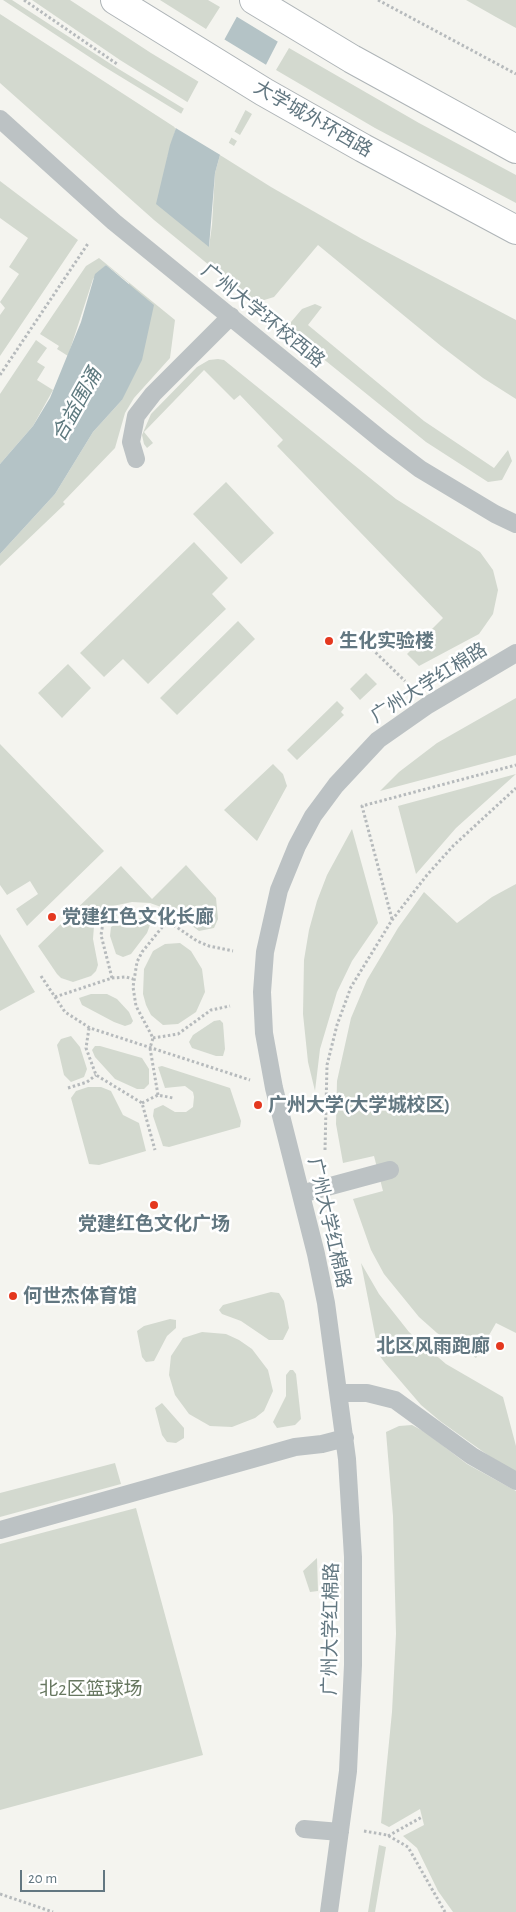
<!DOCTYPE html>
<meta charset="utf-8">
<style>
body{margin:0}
#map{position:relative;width:516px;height:1912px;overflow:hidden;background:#f4f4ef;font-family:"Alegreya Sans",sans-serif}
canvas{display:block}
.scale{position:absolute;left:20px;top:1870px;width:85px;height:22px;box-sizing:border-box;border:2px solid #627781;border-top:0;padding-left:6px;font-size:15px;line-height:18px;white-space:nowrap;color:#627781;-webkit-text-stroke:4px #fff;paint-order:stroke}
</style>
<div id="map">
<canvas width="516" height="1912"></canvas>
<div class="scale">20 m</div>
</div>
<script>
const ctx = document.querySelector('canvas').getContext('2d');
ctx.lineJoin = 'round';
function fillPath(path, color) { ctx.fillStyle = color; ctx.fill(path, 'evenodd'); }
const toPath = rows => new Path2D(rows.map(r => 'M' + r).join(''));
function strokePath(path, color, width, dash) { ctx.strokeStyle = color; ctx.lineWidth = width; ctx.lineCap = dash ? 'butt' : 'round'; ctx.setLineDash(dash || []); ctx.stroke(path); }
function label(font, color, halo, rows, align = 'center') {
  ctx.font = font + ' "Alegreya Sans","Noto Sans SC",sans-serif'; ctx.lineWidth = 5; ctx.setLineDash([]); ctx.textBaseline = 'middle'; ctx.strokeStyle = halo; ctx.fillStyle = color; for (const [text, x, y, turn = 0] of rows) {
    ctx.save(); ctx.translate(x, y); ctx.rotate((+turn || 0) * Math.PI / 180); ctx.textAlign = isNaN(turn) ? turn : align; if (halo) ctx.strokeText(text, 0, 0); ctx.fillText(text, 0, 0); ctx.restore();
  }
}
fillPath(toPath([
 [3,0,12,0,117,68,237,141,234,146,103,66],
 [32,0,70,0,151,53,252,114,240,135,120,60],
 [160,0,208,0,220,7,206,29],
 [466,0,516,0,516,28,496,17],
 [0,14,176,128,167,159,209,247,212,225,215,173,220,155,271,187,362,239,516,320,516,399,483,378,441,346,318,245,274,297,261,301,248,297,154,220,0,83],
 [289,48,419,123,516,175,516,203,375,128,276,70],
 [0,181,78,240,0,356,0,315,5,308,0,302,19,274,9,267,28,238,0,218],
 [99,258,175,320,170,358,134,398,125,413,115,448,63,502,65,504,0,566,0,554,55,494,93,432,122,400,129,283,106,265,93,279,68,356,57,349,59,346,40,334,86,266],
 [315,304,322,307,308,325,424,421,494,468,508,450,512,461,502,480,488,482,426,442,295,336,291,330,291,322,302,309],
 [36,340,47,348,37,362,45,367,37,380,53,390,33,426,0,464,0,394],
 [218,359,224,360,396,499,480,552,493,570,498,590,493,614,479,634,419,666,407,654,443,618,277,446,283,440,240,395,234,400,204,370,144,432,153,443,147,448,144,444,142,435,151,414,197,367,209,360],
 [226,482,274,533,241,564,193,514],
 [194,542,228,578,212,594,226,609,148,684,123,659,104,677,80,653],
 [238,621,255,639,177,715,160,698],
 [68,664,91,688,62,718,38,693],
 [366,673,377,684,360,700,350,689],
 [516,698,516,755,380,791,399,772,437,743],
 [337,701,344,708,341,712,344,715,297,760,287,750],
 [0,744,104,851,27,926,16,909,38,894,30,881,7,895,0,885],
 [273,764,283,774,287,786,257,841,224,810],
 [516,774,456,828,416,874,398,806],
 [352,829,378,923,352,961,337,992,320,1049,315,1091,308,1062,303,1014,304,960,309,930,317,901,327,875],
 [186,865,216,898,218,919,214,928,199,931,172,911,150,903,132,902,113,906,101,914,94,926,93,939,98,965,96,971,91,976,73,982,61,978,57,974,38,946,121,866,152,899],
 [516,884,516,1333,496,1323,476,1358,437,1333,419,1317,384,1274,371,1250,353,1199,383,1191,374,1156,343,1163,336,1124,337,1081,351,1018,367,980,398,928,424,892,457,923,492,897],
 [142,918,146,919,150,925,147,933,131,954,123,957,116,954,110,936,111,927,120,921],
 [0,934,35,992,0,1011],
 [180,943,191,951,202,969,205,992,196,1012,178,1024,163,1025,151,1015,146,1005,143,994,144,969,153,951,165,944],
 [91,994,107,994,117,999,129,1012,133,1021,131,1024,125,1026,114,1022,82,1005,79,998],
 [220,1020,223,1023,225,1049,223,1056,216,1056,192,1048,189,1042,193,1035,214,1021],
 [71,1036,80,1047,87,1069,84,1077,71,1082,64,1075,57,1045,61,1039],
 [95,1046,100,1046,142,1058,149,1069,149,1084,144,1089,137,1089,115,1079,95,1057,92,1050],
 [162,1066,230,1088,241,1121,240,1127,169,1147,163,1146,153,1116,154,1109,163,1105,175,1112,186,1112,193,1107,194,1097,193,1092,185,1086,165,1088,158,1067],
 [88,1087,101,1087,111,1091,123,1115,139,1123,146,1151,99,1165,89,1164,71,1098,76,1091],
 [361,1263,379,1294,409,1332,446,1364,503,1397,516,1446,516,1472,489,1456,440,1421,421,1405,385,1363,379,1355],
 [271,1292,279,1293,284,1301,289,1328,283,1340,269,1340,241,1321,222,1314,219,1310,223,1305],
 [170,1319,176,1320,176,1328,167,1336,154,1361,146,1362,142,1357,137,1331,144,1326],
 [202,1332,226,1334,239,1340,252,1349,268,1370,273,1391,264,1411,255,1418,232,1427,210,1426,189,1414,175,1395,169,1375,171,1356,183,1338],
 [290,1370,293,1370,296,1374,301,1419,295,1425,277,1428,273,1422,286,1396,286,1375],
 [162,1403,184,1428,184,1438,176,1443,167,1442,162,1435,155,1408],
 [412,1425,425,1432,467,1464,516,1491,516,1912,453,1912,438,1891,417,1848,403,1836,424,1825,420,1809,389,1827,381,1823,392,1712,396,1634,393,1516,386,1432,399,1426],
 [115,1463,121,1484,0,1517,0,1493],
 [136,1508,203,1755,0,1810,0,1544],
 [317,1558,318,1591,310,1592,303,1571],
 [379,1845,386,1847,375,1912,368,1912]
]), '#d3d9cf');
fillPath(toPath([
 [246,0,299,0,220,155,215,173,209,247,156,204,170,145,176,128],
 [106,265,154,305,142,360,122,400,93,432,55,494,0,554,0,464,33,426,50,398,81,322,95,274]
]), '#b4c3c6');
fillPath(toPath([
 [243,0,302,0,280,43,234,15],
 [222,38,268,66,222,156,174,127]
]), '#f4f4ef');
const primary = toPath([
 [115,0,264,92,363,148,516,230],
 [254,0,352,59,516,149]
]);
strokePath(primary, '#aeb4b7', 30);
strokePath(toPath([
 [24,0,117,64],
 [378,0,516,74],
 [0,375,89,242],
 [372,649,405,681],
 [392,919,362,806,516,765],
 [41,976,65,1012,90,1028,250,1080],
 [112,978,101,935,103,923,121,911,148,910,159,915,197,941,209,946,233,951],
 [55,997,112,978,126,977,133,979],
 [89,1028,86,1048,96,1075,142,1103,155,1150],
 [153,1038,178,1034,211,1010,230,1006],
 [68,1088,87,1082,96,1075],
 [158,1095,150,1048,153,1038,136,1006,133,987,137,962,142,952,168,920],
 [142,1103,158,1095,173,1098],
 [325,1150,327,1065,337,1025,351,987,392,920,427,875,453,846,516,788],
 [364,1831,387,1835,408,1847,445,1912],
 [388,1836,422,1817],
 [0,1894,53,1912]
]), '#b6babc', 3, [2.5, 2.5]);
strokePath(toPath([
 [0,119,114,222,383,441,420,469,495,514,516,524],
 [136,459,131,442,136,416,153,394,231,316],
 [301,1194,390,1170],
 [339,1393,367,1393,395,1400,472,1456,516,1481],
 [0,1530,295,1447,322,1444,345,1438],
 [304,1829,340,1832],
 [329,1912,348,1771,353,1665,353,1557,347,1459,326,1303,316,1254,274,1088,264,1033,262,992,265,952,279,890,297,846,313,816,336,785,378,740,428,705,516,653]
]), '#bcc2c4', 18);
strokePath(primary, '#fff', 28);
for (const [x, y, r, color] of [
 [329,641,5,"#e4381f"],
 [52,917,5,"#e4381f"],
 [258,1105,5,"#e4381f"],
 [154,1205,5,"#e4381f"],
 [13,1296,5,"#e4381f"],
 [500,1346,5,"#e4381f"]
]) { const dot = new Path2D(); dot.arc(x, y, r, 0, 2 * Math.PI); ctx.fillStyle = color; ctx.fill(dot); strokePath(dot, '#fff', 2); }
label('19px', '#627781', '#fff', [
 ["大学城外环西路",313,119,30],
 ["广州大学环校西路",263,316,39],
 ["广州大学红棉路",429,683,-32],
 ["广州大学红棉路",329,1223,77],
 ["广州大学红棉路",331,1629,-89]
]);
label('bold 19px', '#627781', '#fff', [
 ["生化实验楼",339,641],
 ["党建红色文化长廊",62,917],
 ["广州大学(大学城校区)",268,1105],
 ["党建红色文化广场",154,1224,"center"],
 ["何世杰体育馆",23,1296],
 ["北区风雨跑廊",490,1346,"right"]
], 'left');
label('19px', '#687861', '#fff', [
 ["北2区篮球场",91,1689]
]);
label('italic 20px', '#5e7a7f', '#fff', [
 ["合益围涌",77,405,-61]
]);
</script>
